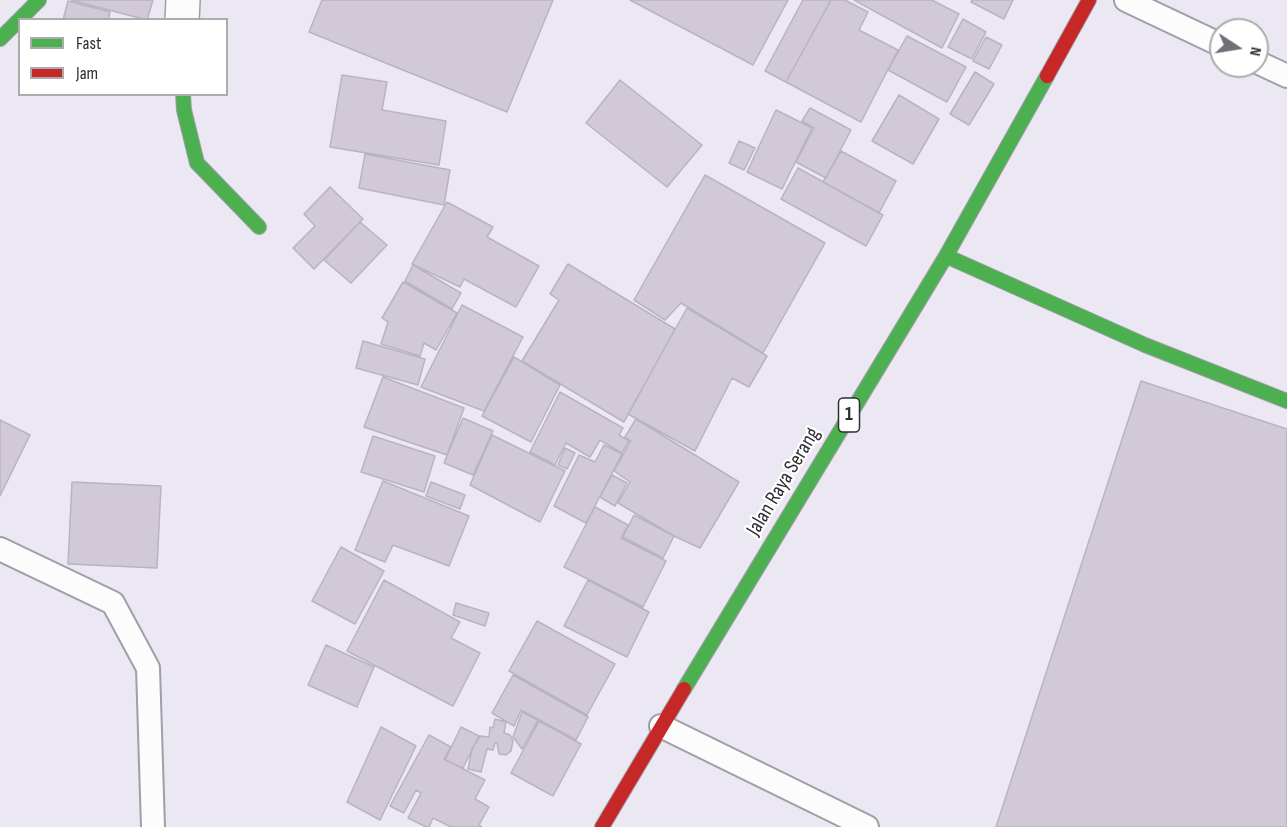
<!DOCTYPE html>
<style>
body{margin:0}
#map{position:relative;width:1287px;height:827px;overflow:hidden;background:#ebe8f3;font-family:"Sofia Sans Condensed",sans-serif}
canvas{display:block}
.legend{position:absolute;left:18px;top:18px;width:210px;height:78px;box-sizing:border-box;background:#fff;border:2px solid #acabae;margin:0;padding:8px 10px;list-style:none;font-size:18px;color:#302e35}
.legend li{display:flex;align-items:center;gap:12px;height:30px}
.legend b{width:30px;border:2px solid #acabae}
.north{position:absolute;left:1209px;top:18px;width:60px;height:60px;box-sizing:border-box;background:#fff;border:2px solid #acabae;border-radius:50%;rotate:102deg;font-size:16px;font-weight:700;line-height:24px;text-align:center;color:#302e35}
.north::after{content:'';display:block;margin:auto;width:21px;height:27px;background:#716f78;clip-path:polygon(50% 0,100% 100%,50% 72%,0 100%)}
</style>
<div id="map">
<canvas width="1287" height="827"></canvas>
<ul class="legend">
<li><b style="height:8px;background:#4caf50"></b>Fast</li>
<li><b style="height:8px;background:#c62828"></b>Jam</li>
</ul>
<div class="north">N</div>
</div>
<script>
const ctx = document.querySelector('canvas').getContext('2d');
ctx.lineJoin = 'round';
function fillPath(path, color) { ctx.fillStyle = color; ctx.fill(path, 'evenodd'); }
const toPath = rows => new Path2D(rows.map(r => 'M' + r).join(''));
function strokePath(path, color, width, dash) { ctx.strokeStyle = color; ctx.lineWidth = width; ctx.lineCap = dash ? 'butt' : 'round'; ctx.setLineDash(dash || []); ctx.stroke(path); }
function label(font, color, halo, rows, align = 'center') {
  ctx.font = font + ' "Sofia Sans Condensed",sans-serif'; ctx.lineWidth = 4.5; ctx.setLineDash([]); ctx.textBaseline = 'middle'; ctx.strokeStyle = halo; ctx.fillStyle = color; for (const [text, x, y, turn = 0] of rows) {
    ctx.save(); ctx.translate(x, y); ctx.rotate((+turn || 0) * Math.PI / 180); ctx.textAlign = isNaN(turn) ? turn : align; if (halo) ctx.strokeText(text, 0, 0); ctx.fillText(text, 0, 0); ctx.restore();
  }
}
const building = toPath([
 [71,0,153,0,147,20,71,0],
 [322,0,553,0,507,112,309,32,322,0],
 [630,0,788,0,753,65,630,0],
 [803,0,831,0,786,82,765,71,803,0],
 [831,0,845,0,868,12,859,30,898,50,861,122,786,82,831,0],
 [854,0,932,0,959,14,942,48,854,0],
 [972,0,1013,0,1004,19,971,2,972,0],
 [68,1,110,12,108,20,63,20,68,1],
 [963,19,986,32,972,59,948,47,963,19],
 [907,36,966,67,947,102,888,70,907,36],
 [986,37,1002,45,989,69,973,61,986,37],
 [975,72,994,84,969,125,950,114,975,72],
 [342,75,387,82,382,110,446,121,439,165,330,147,342,75],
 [620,80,702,145,667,187,586,123,620,80],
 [899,95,939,119,913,164,872,141,899,95],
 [810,108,851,130,826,178,796,162,814,128,802,121,810,108],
 [776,110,812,128,782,189,747,172,776,110],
 [739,141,755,148,744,170,729,163,739,141],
 [841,151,896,181,879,213,823,182,841,151],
 [365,154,450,170,444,205,359,188,365,154],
 [798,168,883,215,866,246,781,199,798,168],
 [705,175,825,243,763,353,681,303,665,320,634,300,705,175],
 [330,187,363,219,314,269,293,248,315,226,304,214,330,187],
 [447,202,493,227,487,237,539,266,516,307,464,279,460,287,412,264,447,202],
 [360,222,387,245,351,283,324,260,360,222],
 [568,264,675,329,624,422,522,361,559,300,550,294,568,264],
 [413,265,461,293,452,309,405,281,413,265],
 [403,282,457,313,436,350,424,343,420,356,381,344,388,322,382,318,403,282],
 [462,305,523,337,484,411,421,387,462,305],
 [687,308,767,356,749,387,732,378,695,451,628,414,687,308],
 [363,341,425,359,418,385,356,368,363,341],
 [514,357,560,385,531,442,482,416,514,357],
 [383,377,464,408,447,455,364,427,383,377],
 [1141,381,1287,429,1287,827,996,827,1141,381],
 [560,392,623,428,619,435,629,441,622,453,600,440,590,457,566,443,555,465,530,452,560,392],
 [463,418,493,431,473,475,444,463,463,418],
 [636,419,739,482,700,548,674,536,618,503,630,482,614,471,631,441,625,437,636,419],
 [0,420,30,435,0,496,0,420],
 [492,435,565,471,540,522,470,485,492,435],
 [373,436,435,456,424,492,361,472,373,436],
 [604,445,622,454,586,523,554,506,579,455,595,462,604,445],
 [565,448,575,453,567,469,558,465,565,448],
 [612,475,627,483,615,506,600,497,612,475],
 [383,481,469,516,449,566,393,545,385,562,355,550,383,481],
 [72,482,161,486,157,568,68,564,72,482],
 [431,482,465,495,460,509,426,496,431,482],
 [595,507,628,525,621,538,666,561,643,607,564,567,595,507],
 [634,515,674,536,663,558,623,537,634,515],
 [341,547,384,571,355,624,312,601,341,547],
 [384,580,460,622,451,638,480,653,453,706,347,651,384,580],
 [588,580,649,612,627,657,564,626,588,580],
 [456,603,489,613,485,626,453,615,456,603],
 [537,621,615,664,587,715,509,671,537,621],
 [326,645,374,667,357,707,308,685,326,645],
 [513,675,588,717,576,740,521,710,514,726,492,713,513,675],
 [522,712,538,720,522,749,513,737,522,712],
 [495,719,506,722,504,733,510,735,513,741,511,751,506,755,499,754,497,743,495,743,493,750,487,749,481,772,468,769,472,749,480,736,489,737,490,727,493,728,495,719],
 [539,721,581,744,553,796,511,773,539,721],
 [381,727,416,746,380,820,347,802,381,727],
 [461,727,479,736,463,768,445,760,461,727],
 [429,735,451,747,444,759,485,780,475,799,489,807,479,825,482,827,451,827,433,818,429,827,426,827,408,818,421,793,416,790,404,813,390,806,429,735]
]);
fillPath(building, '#d1c9d7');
strokePath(building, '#b8b4bc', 1.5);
const lane = toPath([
 [1126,0,1221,45],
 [1257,62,1287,76],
 [0,549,113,603,148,668,153,827],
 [661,726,867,827]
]);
const street = toPath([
 [182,20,183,0]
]);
const fast = toPath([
 [0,39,39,0],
 [183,94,184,110,197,163,259,227],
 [946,256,1145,345,1287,401],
 [684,689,946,256,1047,76]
]);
const jam = toPath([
 [1047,76,1089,0],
 [602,827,684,689]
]);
strokePath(lane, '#a09ea6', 26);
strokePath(street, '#a09ea6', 36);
strokePath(fast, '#a09ea6', 16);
strokePath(jam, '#a09ea6', 16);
strokePath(lane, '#fcfcfd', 22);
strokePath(street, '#fcfcfd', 33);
strokePath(fast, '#4caf50', 14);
strokePath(jam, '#c62828', 14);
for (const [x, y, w] of [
 [849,415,21]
]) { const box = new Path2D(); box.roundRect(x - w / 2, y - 17, w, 34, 4.5); ctx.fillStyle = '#fff'; ctx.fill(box); strokePath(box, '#302e35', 1.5); }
label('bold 20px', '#302e35', null, [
 ["1",849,415]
]);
label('21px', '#302e35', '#fff', [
 ["Jalan Raya Serang",784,482,-59]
]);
</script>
